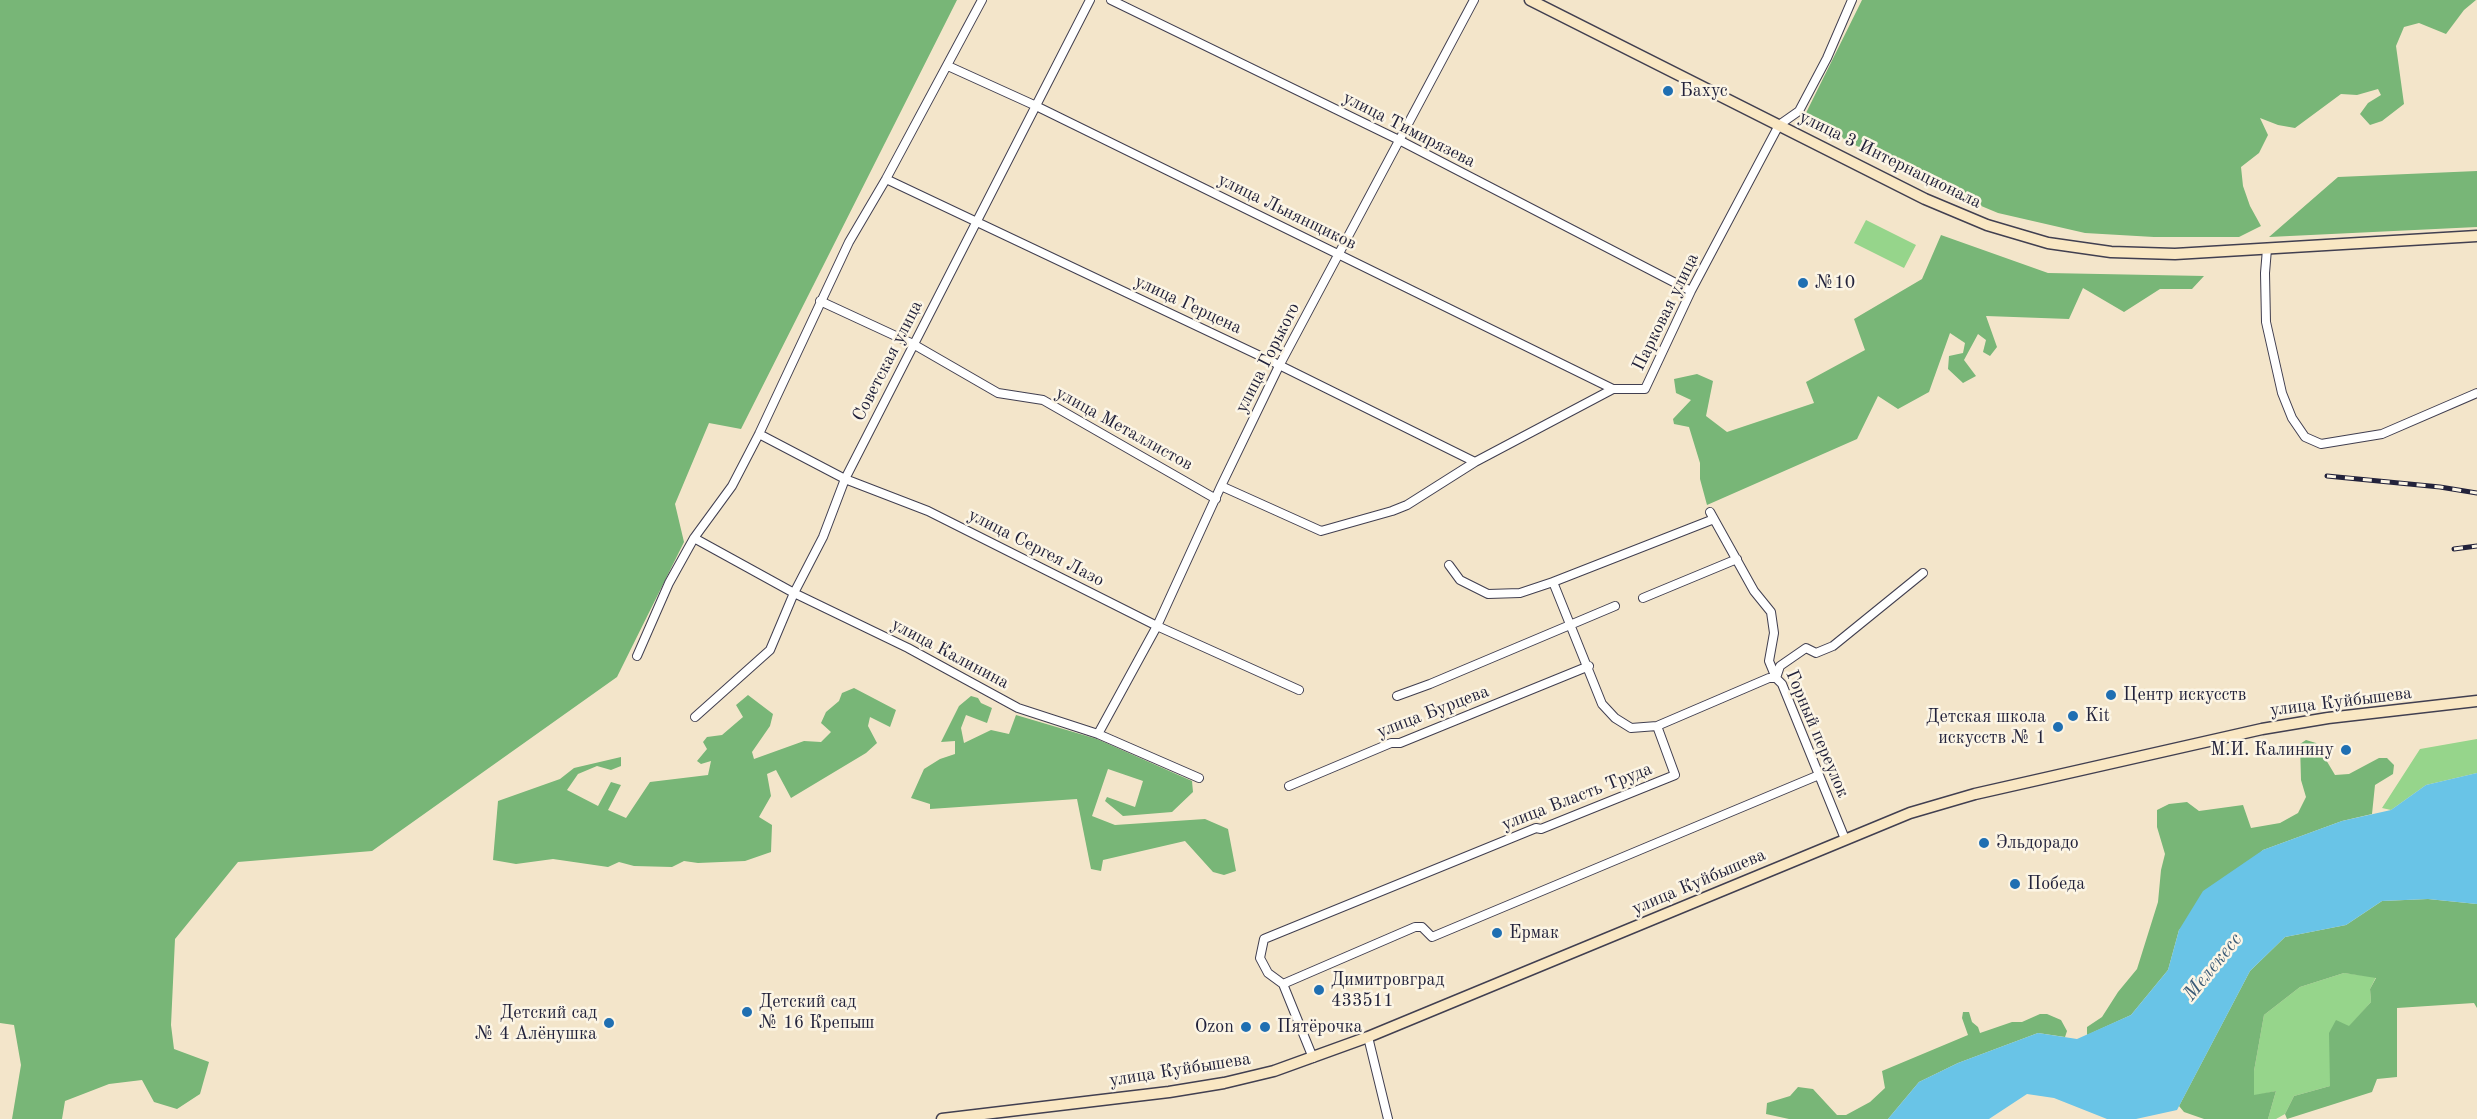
<!DOCTYPE html>
<meta charset="utf-8">
<style>
body{margin:0}
canvas{display:block;background:#f3e5ca}
</style>
<canvas width="2477" height="1119"></canvas>
<script>
const ctx = document.querySelector('canvas').getContext('2d');
ctx.lineJoin = 'round';
function fillPath(path, color) { ctx.fillStyle = color; ctx.fill(path, 'evenodd'); }
const toPath = rows => new Path2D(rows.map(r => 'M' + r).join(''));
function strokePath(path, color, width, dash) { ctx.strokeStyle = color; ctx.lineWidth = width; ctx.lineCap = dash ? 'butt' : 'round'; ctx.setLineDash(dash || []); ctx.stroke(path); }
function label(font, color, halo, rows, align = 'center') {
  ctx.font = font + ' "Old Standard TT",serif'; ctx.lineWidth = 5; ctx.setLineDash([]); ctx.textBaseline = 'middle'; ctx.strokeStyle = halo; ctx.fillStyle = color; for (const [text, x, y, turn = 0] of rows) {
    ctx.save(); ctx.translate(x, y); ctx.rotate((+turn || 0) * Math.PI / 180); ctx.textAlign = isNaN(turn) ? turn : align; if (halo) ctx.strokeText(text, 0, 0); ctx.fillText(text, 0, 0); ctx.restore();
  }
}
fillPath(toPath([
 [1866,220,1916,245,1904,268,1854,243],
 [2477,739,2477,773,2426,785,2391,810,2382,808,2420,749],
 [2344,973,2376,977,2370,989,2371,1002,2349,1027,2330,1076,2330,1086,2294,1096,2285,1114,2276,1119,2268,1119,2276,1091,2254,1096,2254,1071,2264,1015,2300,987]
]), '#96d58b');
fillPath(toPath([
 [0,0,957,0,741,429,709,423,675,504,684,542,617,677,372,851,238,862,175,939,171,1025,174,1049,209,1062,200,1094,177,1109,154,1102,142,1080,109,1084,65,1101,62,1119,12,1119,21,1065,14,1025,0,1023],
 [1862,0,2476,0,2464,10,2446,34,2419,23,2404,27,2396,46,2404,104,2382,121,2370,125,2360,114,2368,103,2381,95,2378,89,2357,95,2341,94,2295,128,2278,125,2260,118,2268,135,2259,153,2241,167,2243,186,2250,206,2261,226,2239,237,2154,237,2085,233,1998,213,1919,180,1804,117],
 [2477,171,2477,227,2269,237,2338,177],
 [1941,235,2048,273,2204,276,2192,289,2160,289,2124,312,2083,288,2069,319,1986,316,1997,347,1990,356,1983,352,1986,340,1978,334,1964,360,1976,376,1963,383,1948,369,1949,356,1963,353,1965,343,1950,333,1929,392,1898,409,1878,396,1857,439,1707,505,1700,479,1700,463,1689,427,1674,424,1673,419,1691,400,1676,393,1674,379,1697,374,1713,381,1706,416,1727,432,1814,403,1806,382,1865,350,1854,319,1922,279],
 [854,688,896,710,890,727,870,717,868,726,877,743,866,753,791,798,776,770,767,774,771,796,759,817,772,825,771,852,745,861,698,863,684,861,672,867,634,866,619,862,608,867,553,859,516,864,493,860,498,801,560,779,574,768,621,757,621,766,611,770,597,766,578,774,567,790,598,806,611,782,621,785,608,810,626,818,650,782,708,775,711,761,701,764,697,761,707,749,703,742,707,737,722,735,743,717,736,705,748,695,773,714,770,726,752,752,754,759,804,741,821,742,831,732,821,723,826,712,839,701,842,693],
 [971,696,978,698,981,703,992,708,987,723,966,715,961,728,964,743,991,730,1009,734,1016,715,1097,739,1192,781,1193,792,1172,812,1123,816,1105,801,1107,797,1135,807,1143,781,1108,769,1092,816,1115,825,1205,819,1228,829,1236,871,1224,875,1213,872,1185,841,1103,860,1101,871,1091,869,1077,799,930,809,930,804,911,798,924,769,940,759,955,754,955,741,941,742,959,706],
 [2306,740,2316,743,2335,775,2349,774,2379,758,2387,758,2394,765,2393,774,2375,785,2372,814,2342,821,2263,850,2179,930,2168,970,2131,1015,2087,1035,2087,1027,2102,1017,2118,992,2137,969,2158,902,2161,870,2165,854,2157,827,2157,810,2169,804,2187,802,2199,811,2243,805,2251,828,2280,823,2298,813,2306,797,2301,780,2300,744],
 [2428,899,2477,904,2477,1008,2474,1003,2397,1008,2397,1077,2377,1079,2372,1092,2287,1119,2285,1114,2294,1096,2330,1086,2329,1033,2336,1020,2349,1026,2371,1002,2370,989,2376,978,2344,973,2300,987,2264,1015,2254,1071,2254,1095,2276,1091,2268,1119,2204,1119,2184,1112,2179,1106,2250,971,2285,937,2346,925,2382,901],
 [1963,1012,1969,1012,1972,1022,1978,1027,1980,1033,2012,1022,2022,1022,2040,1014,2047,1014,2061,1020,2067,1031,2065,1037,2038,1033,1958,1063,1919,1082,1888,1119,1789,1119,1766,1114,1767,1103,1790,1096,1798,1087,1813,1089,1837,1115,1846,1115,1870,1102,1885,1088,1882,1071,1968,1035,1962,1018]
]), '#78b677');
fillPath(toPath([
 [2477,773,2477,904,2428,899,2382,901,2346,925,2285,937,2250,971,2177,1110,2136,1119,2107,1119,2054,1098,2027,1094,1989,1119,1888,1119,1919,1082,1958,1063,2038,1033,2077,1039,2131,1015,2168,970,2179,930,2203,891,2263,850,2342,821,2391,810,2426,785]
]), '#69c4e7');
const minor = toPath([
 [1111,0,1399,140,1691,291],
 [948,66,1034,105,1613,389],
 [886,179,1273,362,1475,462],
 [2267,249,2265,273,2266,322,2282,393,2292,418,2305,437,2321,444,2382,434,2477,393],
 [820,301,913,344,998,393,1043,400,1216,499],
 [759,434,845,479,928,511,1157,626,1299,690],
 [1221,486,1321,531,1392,511,1407,505,1475,462,1613,389,1645,389,1691,291,1779,125,1799,111,1827,58,1852,0],
 [1710,512,1754,591,1771,612,1774,633,1769,661,1776,678,1782,684,1845,839],
 [694,538,794,593,908,648,1018,708,1098,734,1199,778],
 [1449,565,1460,580,1488,594,1520,593,1553,582],
 [1643,598,1737,559],
 [637,656,669,583,694,538,732,486,759,434,849,242,886,179,982,0],
 [1397,696,1430,684,1615,606],
 [695,717,770,650,794,593,823,537,845,479,1090,0],
 [1657,726,1631,728,1615,718,1602,704,1553,582,1714,519],
 [1098,734,1157,626,1221,486,1279,366,1474,0],
 [1289,786,1391,743,1400,743,1589,666],
 [1283,984,1415,927,1422,927,1432,937,1819,775],
 [1368,1037,1388,1119],
 [1313,1058,1283,984,1268,973,1260,958,1264,939,1536,828,1541,829,1675,775,1657,726,1769,678,1776,678,1780,666,1806,648,1816,653,1833,646,1923,573]
]);
const secondary = toPath([
 [1530,0,1925,199,1987,225,2048,243,2111,252,2175,254,2477,236],
 [942,1119,1169,1092,1224,1083,1274,1071,1368,1037,1910,813,1975,794,2262,729,2328,718,2477,701]
]);
strokePath(minor, '#413f50', 10);
strokePath(secondary, '#413f50', 13);
strokePath(minor, '#fff', 8);
strokePath(secondary, '#f9e7c3', 10);
const rail = toPath([
 [2327,476,2440,487,2477,493],
 [2454,549,2477,546]
]);
strokePath(rail, '#22223b', 5);
strokePath(rail, '#fcf5e5', 3, [9]);
for (const [x, y, r, color] of [
 [1668,91,6,"#1f6fb2"],
 [1803,283,6,"#1f6fb2"],
 [2111,695,6,"#1f6fb2"],
 [2073,716,6,"#1f6fb2"],
 [2058,727,6,"#1f6fb2"],
 [2346,750,6,"#1f6fb2"],
 [1984,843,6,"#1f6fb2"],
 [2015,884,6,"#1f6fb2"],
 [1497,933,6,"#1f6fb2"],
 [1319,990,6,"#1f6fb2"],
 [747,1012,6,"#1f6fb2"],
 [609,1023,6,"#1f6fb2"],
 [1246,1027,6,"#1f6fb2"],
 [1265,1027,6,"#1f6fb2"]
]) { const dot = new Path2D(); dot.arc(x, y, r, 0, 2 * Math.PI); ctx.fillStyle = color; ctx.fill(dot); strokePath(dot, '#fcf5e5', 2); }
label('18px', '#22223b', '#fcf5e5', [
 ["Бахус",1680,91],
 ["№10",1815,283],
 ["Центр искусств",2123,695],
 ["Kit",2085,716],
 ["Детская школа",2046,717,"right"],
 ["искусств № 1",2046,738,"right"],
 ["М.И. Калинину",2334,750,"right"],
 ["Эльдорадо",1996,843],
 ["Победа",2027,884],
 ["Ермак",1509,933],
 ["Димитровград",1331,980],
 ["433511",1331,1001],
 ["Детский сад",759,1002],
 ["№ 16 Крепыш",759,1023],
 ["Детский сад",597,1013,"right"],
 ["№ 4 Алёнушка",597,1034,"right"],
 ["Ozon",1234,1027,"right"],
 ["Пятёрочка",1277,1027]
], 'left');
label('18px', '#22223b', '#fcf5e5', [
 ["улица Тимирязева",1409,130,27],
 ["улица 3 Интернационала",1890,160,26],
 ["улица Льнянщиков",1287,212,26],
 ["улица Герцена",1188,305,25],
 ["Парковая улица",1666,312,-64],
 ["улица Горького",1268,358,-63],
 ["Советская улица",888,361,-63],
 ["улица Металлистов",1124,429,29],
 ["улица Сергея Лазо",1036,548,27],
 ["улица Калинина",950,654,28],
 ["улица Куйбышева",2341,702,-7],
 ["улица Бурцева",1433,712,-21],
 ["Горный переулок",1817,734,67],
 ["улица Власть Труда",1577,797,-21],
 ["улица Куйбышева",1699,882,-23],
 ["улица Куйбышева",1180,1070,-9]
]);
label('italic 20px', '#3b5b77', '#fcf5e5', [
 ["Мелекесс",2213,967,-51]
]);
</script>
